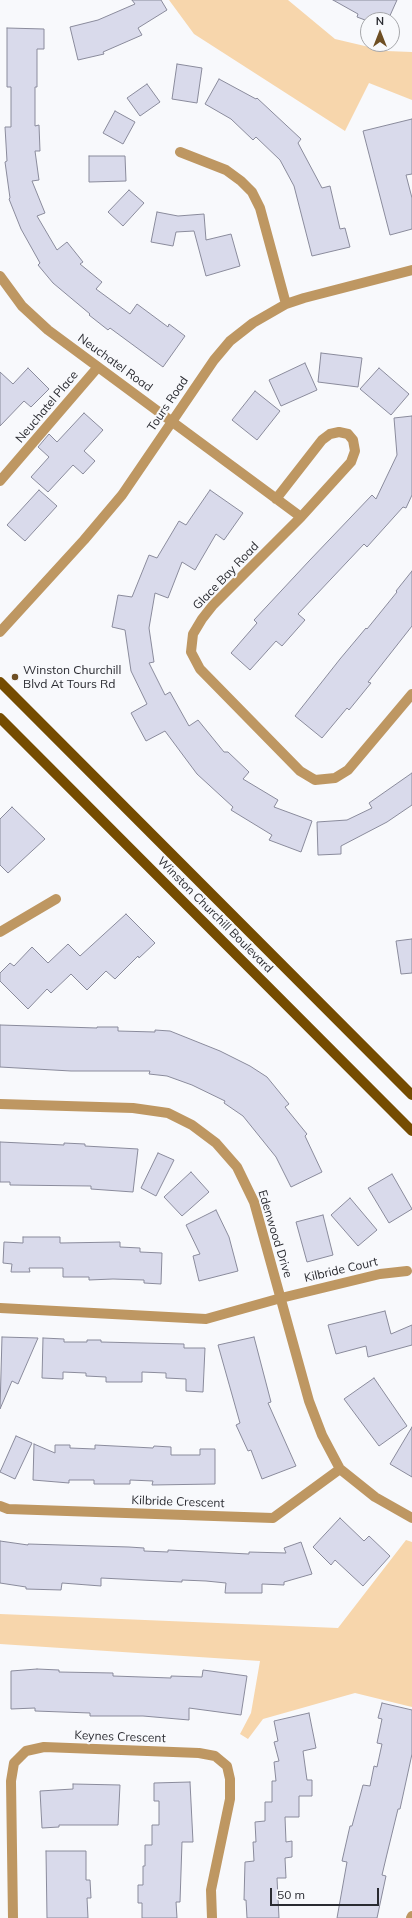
<!DOCTYPE html>
<style>
body{margin:0}
#map{position:relative;width:412px;height:1918px;overflow:hidden;background:#f8f9fc;font-family:Mulish,sans-serif}
canvas{display:block}
.north{position:absolute;left:360px;top:12px;width:40px;height:40px;box-sizing:border-box;background:#f8f9fc;border:1px solid #a6a7ab;border-radius:50%;rotate:0deg;font-size:11px;font-weight:700;line-height:16px;text-align:center;color:#2a2b31}
.north::after{content:'';display:block;margin:auto;width:14px;height:18px;background:#6e4f24;clip-path:polygon(50% 0,100% 100%,50% 72%,0 100%)}
.scale{position:absolute;left:270px;top:1888px;width:109px;height:18px;box-sizing:border-box;border:2px solid #2a2b31;border-top:0;padding-left:5px;font-size:12px;line-height:14px;white-space:nowrap;color:#2a2b31;-webkit-text-stroke:3px #f8f9fc;paint-order:stroke}
</style>
<div id="map">
<canvas width="412" height="1918"></canvas>
<div class="north">N</div>
<div class="scale">50 m</div>
</div>
<script>
const ctx = document.querySelector('canvas').getContext('2d');
ctx.lineJoin = 'round';
function fillPath(path, color) { ctx.fillStyle = color; ctx.fill(path, 'evenodd'); }
const toPath = rows => new Path2D(rows.map(r => 'M' + r).join(''));
function strokePath(path, color, width, dash) { ctx.strokeStyle = color; ctx.lineWidth = width; ctx.lineCap = dash ? 'butt' : 'round'; ctx.setLineDash(dash || []); ctx.stroke(path); }
function label(font, color, halo, rows, align = 'center') {
  ctx.font = font + ' Mulish,sans-serif'; ctx.lineWidth = 4; ctx.setLineDash([]); ctx.textBaseline = 'middle'; ctx.strokeStyle = halo; ctx.fillStyle = color; for (const [text, x, y, turn = 0] of rows) {
    ctx.save(); ctx.translate(x, y); ctx.rotate((+turn || 0) * Math.PI / 180); ctx.textAlign = isNaN(turn) ? turn : align; if (halo) ctx.strokeText(text, 0, 0); ctx.fillText(text, 0, 0); ctx.restore();
  }
}
fillPath(toPath([
 [169,0,288,0,335,39,386,51,412,52,412,100,369,83,345,131,194,34],
 [406,1540,412,1542,412,1707,355,1693,263,1719,248,1739,240,1734,251,1713,260,1661,0,1644,0,1614,338,1628]
]), '#f7d6ac');
const building = toPath([
 [132,0,161,0,167,10,138,28,142,35,103,52,104,54,78,60,70,27,98,20,135,4,132,0],
 [333,0,397,0,388,20,365,20,357,17,358,14,333,0],
 [7,28,44,29,44,49,37,49,37,87,35,87,35,126,39,125,40,151,35,151,39,180,32,181,45,213,37,216,57,250,67,242,83,262,80,264,102,282,96,289,130,314,137,304,168,327,169,324,185,336,163,367,110,328,108,330,89,315,90,314,53,283,38,265,40,263,21,229,9,199,10,198,5,162,7,161,5,127,11,127,11,87,7,87,7,28],
 [177,64,202,68,197,103,172,99,177,64],
 [219,79,256,99,257,98,301,139,298,143,322,188,330,186,340,229,345,228,350,247,312,256,294,186,280,160,256,137,253,140,231,119,205,104,219,79],
 [147,84,160,102,140,116,127,98,147,84],
 [115,111,135,122,123,144,103,133,115,111],
 [412,119,412,174,406,175,412,198,412,229,390,235,363,131,412,119],
 [89,156,125,156,126,181,89,182,89,156],
 [129,190,144,203,123,226,108,212,129,190],
 [157,212,178,216,204,214,206,240,231,234,240,266,206,276,194,231,176,232,173,246,151,242,157,212],
 [321,353,362,358,358,387,318,382,321,353],
 [305,363,317,390,281,406,269,380,305,363],
 [28,368,49,389,31,407,24,401,0,426,0,372,13,384,28,368],
 [379,368,409,394,391,415,360,389,379,368],
 [255,391,280,411,257,440,232,420,255,391],
 [84,413,103,430,84,451,95,461,83,474,73,465,48,492,31,477,49,457,38,447,49,434,57,442,84,413],
 [412,416,412,495,406,508,403,507,367,547,364,544,298,614,305,620,282,646,276,641,250,670,231,653,257,623,254,620,309,561,372,495,376,499,397,455,394,418,412,416],
 [39,490,57,506,25,541,7,525,39,490],
 [210,490,243,513,224,540,216,534,195,570,182,562,168,598,155,593,149,628,154,662,149,663,165,695,170,692,189,726,198,720,224,752,228,752,249,772,243,779,278,800,274,807,312,821,301,852,269,840,272,835,231,810,233,807,197,774,165,731,146,741,131,713,147,704,131,671,125,630,112,627,118,595,132,597,149,555,157,558,179,521,186,525,210,490],
 [412,571,412,626,368,682,371,683,349,710,347,708,322,738,295,716,340,659,366,628,367,629,397,592,396,591,412,571],
 [412,773,412,805,387,822,341,846,341,854,318,855,317,822,347,820,372,808,369,803,412,773],
 [12,807,45,839,8,873,0,865,0,819,12,807],
 [126,914,155,943,139,958,138,956,115,979,106,971,87,990,71,974,51,993,47,989,28,1009,0,981,0,973,10,963,14,966,32,947,48,963,68,944,80,956,126,914],
 [412,939,412,973,401,974,396,941,412,939],
 [0,1025,97,1028,97,1027,118,1027,118,1031,155,1032,155,1030,170,1031,220,1051,250,1066,267,1077,289,1104,285,1107,307,1134,305,1136,322,1172,291,1187,276,1157,243,1116,224,1103,225,1101,192,1085,167,1076,149,1074,150,1071,71,1071,0,1067,0,1025],
 [0,1142,64,1145,64,1143,85,1144,85,1146,138,1149,133,1192,91,1189,91,1186,10,1185,10,1182,0,1182,0,1142],
 [158,1153,174,1160,156,1196,141,1188,158,1153],
 [191,1172,209,1192,182,1216,164,1197,191,1172],
 [392,1174,412,1209,389,1223,368,1188,392,1174],
 [350,1198,377,1230,358,1246,331,1215,350,1198],
 [216,1210,229,1237,238,1271,199,1281,193,1256,200,1254,186,1225,216,1210],
 [323,1215,333,1255,307,1262,296,1222,323,1215],
 [23,1237,60,1237,60,1243,120,1242,120,1247,140,1248,140,1252,162,1253,161,1284,144,1283,144,1280,113,1279,89,1280,89,1277,63,1277,63,1268,29,1268,30,1272,11,1272,12,1264,3,1263,4,1242,23,1243,23,1237],
 [385,1311,391,1334,412,1325,412,1345,368,1357,366,1346,336,1354,328,1325,385,1311],
 [2,1337,38,1338,18,1384,12,1381,0,1409,2,1337],
 [254,1337,271,1402,268,1403,296,1466,262,1479,251,1450,248,1451,236,1425,240,1423,218,1345,254,1337],
 [43,1338,64,1339,64,1342,87,1342,87,1340,101,1340,101,1342,184,1344,184,1348,205,1348,203,1392,186,1391,186,1379,166,1378,166,1373,142,1372,142,1382,106,1382,106,1377,86,1376,86,1373,63,1372,63,1379,42,1378,43,1338],
 [374,1378,407,1426,379,1446,344,1399,374,1378],
 [412,1427,412,1477,390,1464,412,1427],
 [16,1436,32,1443,15,1479,0,1472,16,1436],
 [34,1444,55,1453,55,1445,70,1445,70,1448,95,1449,95,1445,153,1448,154,1446,171,1447,171,1455,200,1455,200,1449,215,1449,215,1484,152,1485,153,1481,130,1480,130,1484,94,1484,94,1480,69,1480,69,1483,33,1480,34,1444],
 [340,1518,364,1541,369,1536,390,1556,363,1586,335,1560,331,1565,313,1547,340,1518],
 [0,1541,28,1545,28,1544,129,1547,144,1548,144,1551,168,1552,168,1550,249,1554,249,1552,286,1553,284,1548,301,1542,312,1574,284,1582,284,1585,262,1584,262,1593,225,1593,226,1583,206,1581,182,1580,182,1582,101,1578,101,1586,62,1583,61,1590,26,1589,26,1587,0,1583,0,1541],
 [37,1669,59,1670,59,1672,113,1673,113,1676,171,1678,171,1676,202,1677,203,1670,247,1676,241,1715,189,1708,189,1720,143,1716,90,1716,90,1713,35,1711,35,1708,11,1709,11,1671,37,1669],
 [382,1703,412,1710,412,1754,400,1809,398,1809,387,1854,382,1875,386,1876,377,1918,337,1918,347,1862,342,1861,350,1826,352,1826,363,1785,370,1786,374,1766,377,1767,382,1744,377,1743,382,1719,378,1718,382,1703],
 [309,1713,316,1748,303,1751,307,1780,312,1780,312,1796,299,1796,299,1817,285,1817,286,1842,292,1841,292,1857,285,1858,286,1878,277,1878,279,1918,247,1918,246,1900,244,1900,245,1862,254,1861,253,1842,256,1842,255,1822,265,1821,265,1802,272,1802,272,1781,276,1781,274,1762,279,1761,274,1742,278,1741,274,1721,309,1713],
 [190,1782,193,1842,182,1842,180,1902,176,1902,177,1918,142,1918,142,1903,138,1903,138,1885,143,1885,143,1866,145,1866,145,1845,152,1845,152,1825,159,1825,159,1801,154,1801,154,1783,190,1782],
 [73,1784,120,1785,118,1825,59,1825,59,1827,42,1828,40,1791,73,1789,73,1784],
 [46,1851,86,1851,86,1880,90,1880,91,1898,87,1898,88,1918,47,1918,46,1851]
]);
fillPath(building, '#d9daeb');
strokePath(building, '#8a8b9c', 1);
strokePath(toPath([
 [180,152,226,170,241,181,252,192,260,208,286,304],
 [0,276,22,306,48,330,301,517],
 [0,481,98,367],
 [276,499,322,440,330,434,339,432,348,434,353,440,355,451,351,462,301,517,213,605,202,619,193,634,191,652,200,669,300,771,315,780,335,778,348,770,412,694],
 [0,632,84,540,122,495,214,360,230,341,253,323,286,304,304,298,412,270],
 [0,932,56,899],
 [0,1104,133,1108,168,1113,192,1125,216,1143,237,1167,254,1202,309,1401,322,1435,340,1469,375,1497,412,1518],
 [0,1308,206,1319,281,1298,380,1274,407,1271],
 [0,1506,8,1509,273,1518,340,1469],
 [13,1918,11,1781,14,1763,26,1751,44,1747,199,1753,215,1756,227,1766,230,1779,230,1799,211,1890,212,1918],
 [411,1918,412,1916]
]), '#be9762', 10);
strokePath(toPath([
 [0,682,412,1095],
 [0,718,412,1131]
]), '#754c01', 10);
for (const [x, y, r, color] of [
 [15,677,4,"#6e4f24"]
]) { const dot = new Path2D(); dot.arc(x, y, r, 0, 2 * Math.PI); ctx.fillStyle = color; ctx.fill(dot); strokePath(dot, '#f8f9fc', 1.5); }
label('12px', '#2a2b31', '#f8f9fc', [
 ["Neuchatel Road",115,363,36],
 ["Tours Road",168,404,-56],
 ["Neuchatel Place",47,407,-50],
 ["Glace Bay Road",226,576,-46],
 ["Winston Churchill Boulevard",215,915,45],
 ["Edenwood Drive",275,1234,73],
 ["Kilbride Court",341,1270,-13],
 ["Kilbride Crescent",178,1502,2],
 ["Keynes Crescent",120,1737,2]
]);
label('12px', '#2a2b31', '#f8f9fc', [
 ["Winston Churchill",23,670],
 ["Blvd At Tours Rd",23,684]
], 'left');
</script>
